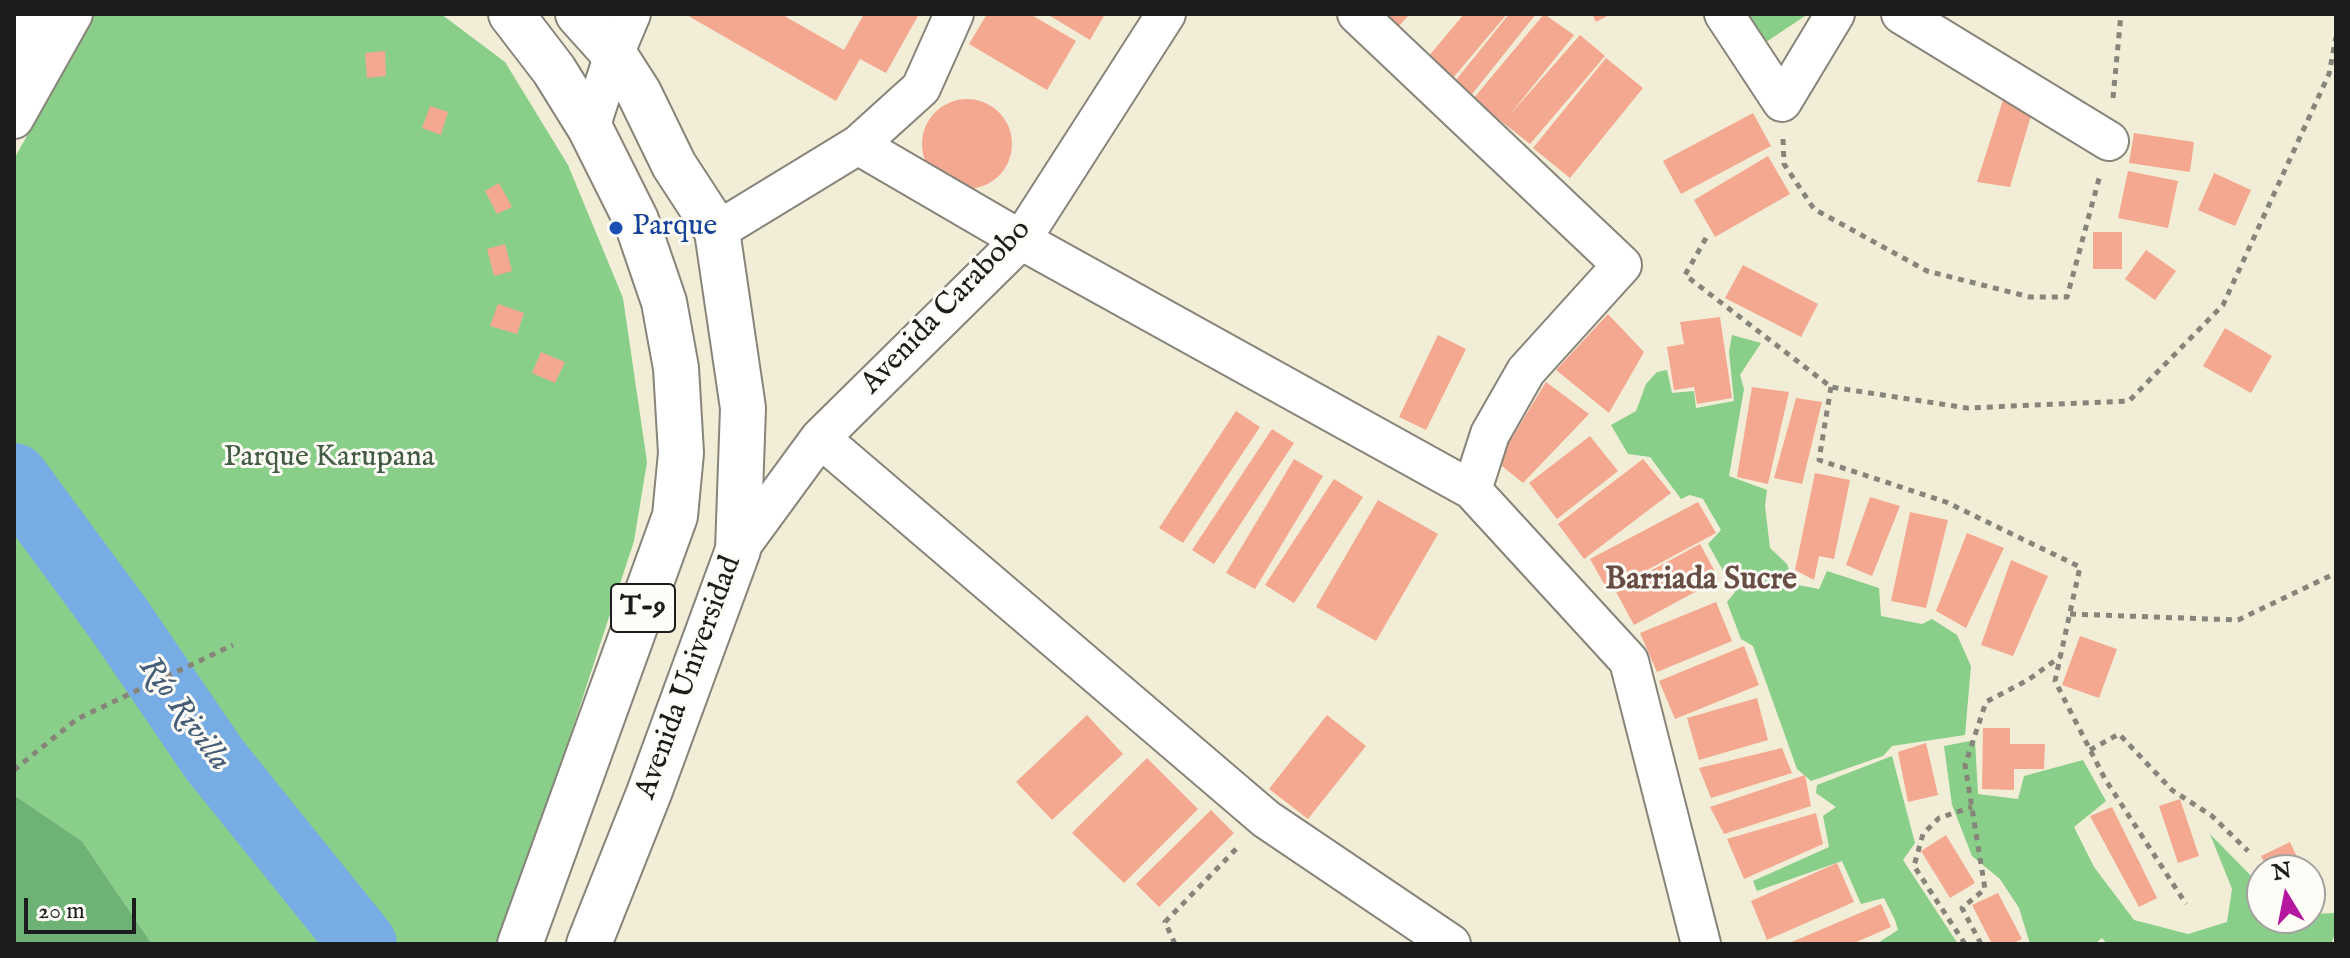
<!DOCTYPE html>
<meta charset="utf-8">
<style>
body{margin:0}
#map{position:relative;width:2350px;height:958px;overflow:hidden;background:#f2edd7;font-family:"IM FELL English",serif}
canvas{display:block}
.frame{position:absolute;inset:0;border:16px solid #1c1c1c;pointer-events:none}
.north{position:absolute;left:2246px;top:854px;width:80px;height:80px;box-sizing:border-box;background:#fdfcf7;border:2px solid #a3a29f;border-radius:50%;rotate:350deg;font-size:22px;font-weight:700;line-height:32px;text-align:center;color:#1c1c1c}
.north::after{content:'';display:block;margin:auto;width:28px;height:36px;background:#b5179e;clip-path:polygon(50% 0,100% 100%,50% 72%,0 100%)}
.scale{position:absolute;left:24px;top:898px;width:112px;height:36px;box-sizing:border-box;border:4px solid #1c1c1c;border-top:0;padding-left:10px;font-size:24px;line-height:28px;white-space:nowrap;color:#1c1c1c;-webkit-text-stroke:6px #fdfcf7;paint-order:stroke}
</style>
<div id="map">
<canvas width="2350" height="958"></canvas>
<div class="frame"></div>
<div class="north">N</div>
<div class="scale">20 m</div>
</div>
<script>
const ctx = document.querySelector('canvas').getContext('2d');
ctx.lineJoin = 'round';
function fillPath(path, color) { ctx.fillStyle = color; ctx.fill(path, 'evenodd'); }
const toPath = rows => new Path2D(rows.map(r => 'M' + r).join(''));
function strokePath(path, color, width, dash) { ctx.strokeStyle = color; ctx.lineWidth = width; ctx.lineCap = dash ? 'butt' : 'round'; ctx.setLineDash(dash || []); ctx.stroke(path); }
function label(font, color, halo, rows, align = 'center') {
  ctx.font = font + ' "IM FELL English",serif'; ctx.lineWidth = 6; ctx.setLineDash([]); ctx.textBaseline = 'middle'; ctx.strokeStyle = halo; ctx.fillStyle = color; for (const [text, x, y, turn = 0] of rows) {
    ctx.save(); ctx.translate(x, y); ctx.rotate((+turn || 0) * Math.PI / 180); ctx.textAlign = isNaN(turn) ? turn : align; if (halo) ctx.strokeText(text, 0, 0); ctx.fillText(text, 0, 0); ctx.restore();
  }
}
fillPath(toPath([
 [95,14,441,14,505,62,568,165,623,298,647,462,634,541,502,944,152,944,82,841,14,795,14,159],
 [1742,14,1808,14,1763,44],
 [1732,335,1761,343,1740,375,1744,389,1729,476,1767,490,1765,506,1770,548,1787,564,1793,584,1819,589,1827,571,1879,588,1881,616,1922,624,1932,619,1957,635,1971,666,1965,735,1892,746,1883,756,1811,781,1797,769,1753,646,1741,639,1727,602,1735,592,1708,544,1721,530,1703,499,1690,495,1681,499,1650,457,1628,454,1611,425,1636,411,1646,384,1657,372,1667,370,1672,393,1694,391,1696,408,1734,401,1729,352],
 [1975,740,1978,794,2018,799,2024,776,2083,760,2106,801,2074,827,2094,867,2134,920,2188,934,2227,922,2232,889,2210,834,2262,887,2262,918,2310,918,2310,914,2336,913,2336,931,2331,944,2107,944,2102,938,2095,944,2030,944,2019,908,2000,879,1972,856,1952,805,1944,746],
 [1892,756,1915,843,1903,860,1958,944,1876,944,1898,930,1895,920,1884,898,1861,904,1842,861,1757,891,1753,881,1829,847,1823,816,1836,807,1816,793,1817,785]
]), '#89cf89');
fillPath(toPath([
 [14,795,82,841,152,944,14,944]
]), '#6eb275');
strokePath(toPath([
 [14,477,120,621,214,759,363,944]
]), '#78ace5', 68);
fillPath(toPath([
 [685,14,781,14,844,50,864,14,919,14,886,73,860,59,836,101],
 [987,14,1030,14,1076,41,1047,90,969,44],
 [1047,14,1105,14,1090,40],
 [1383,14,1410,14,1398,27],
 [1464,14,1507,14,1453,78,1428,57],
 [1509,14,1536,14,1469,98,1452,85],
 [1544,14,1574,35,1508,117,1580,35,1605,56,1530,144,1473,99],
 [1592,14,1611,14,1596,22],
 [385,51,386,76,367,78,365,53],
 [1606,58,1643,88,1570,178,1533,148],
 '922 144a45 45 0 1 1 90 0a45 45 0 1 1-90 0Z',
 [2003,100,2035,102,2010,187,1977,182],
 [430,106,448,112,441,135,422,128],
 [1753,113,1771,146,1681,194,1663,161],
 [2134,133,2194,142,2190,172,2129,163],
 [1768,156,1790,194,1715,237,1694,200],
 [2128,171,2178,181,2168,228,2118,218],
 [2214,173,2251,190,2235,226,2198,210],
 [499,183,512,207,497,214,485,191],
 [2093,232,2122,232,2122,269,2093,269],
 [505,244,512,271,494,276,487,249],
 [2146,250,2176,271,2155,300,2125,279],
 [1743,265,1818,304,1801,337,1725,298],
 [498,304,524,313,517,334,490,326],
 [1608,314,1644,352,1609,413,1556,370],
 [1720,317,1732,398,1697,404,1694,387,1674,390,1667,347,1684,344,1680,322],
 [2225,328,2272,356,2251,393,2203,366],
 [1438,335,1466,349,1426,430,1399,417],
 [541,352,565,362,555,383,532,373],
 [1546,382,1589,414,1523,483,1497,462],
 [1752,387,1789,392,1768,484,1737,477],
 [1796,398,1822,402,1802,484,1774,478],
 [1236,411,1260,427,1183,543,1159,528],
 [1272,429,1294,443,1214,564,1192,550],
 [1590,436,1618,471,1557,519,1529,483],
 [1294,459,1323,476,1255,589,1226,573],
 [1643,459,1671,493,1584,559,1558,524],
 [1815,473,1850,480,1834,559,1819,556,1814,580,1795,570],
 [1334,479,1363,497,1294,603,1265,585],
 [1870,497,1900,506,1872,576,1846,565],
 [1378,500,1438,534,1376,641,1316,607],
 [1698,502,1716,533,1608,591,1590,559],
 [1910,512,1948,520,1926,608,1891,601],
 [1967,533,2004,548,1966,628,1936,611],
 [1700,544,1719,579,1634,625,1615,590],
 [2011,560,2048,576,2013,656,1981,645],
 [1716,602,1732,641,1657,672,1640,633],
 [2080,636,2117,649,2099,698,2062,685],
 [1744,646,1759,685,1675,719,1659,681],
 [1757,698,1768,740,1699,760,1687,718],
 [1087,715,1123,754,1052,820,1016,782],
 [1327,715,1366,746,1308,819,1269,789],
 [1983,728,2010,728,2010,744,2045,744,2044,769,2014,769,2014,790,1982,789],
 [1926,743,1938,795,1908,802,1898,752],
 [1782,748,1792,773,1711,798,1699,768],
 [1147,758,1198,809,1124,883,1072,833],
 [1805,775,1811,806,1724,834,1710,807],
 [2180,799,2199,856,2178,863,2159,806],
 [2112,807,2157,898,2139,907,2090,816],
 [1211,810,1234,833,1159,907,1136,884],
 [1816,813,1823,844,1744,879,1727,839],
 [1946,835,1975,883,1950,898,1921,851],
 [2290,842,2303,870,2268,870,2261,856],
 [1837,863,1854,902,1767,940,1751,901],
 [1998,893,2022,939,2012,944,1992,944,1972,905],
 [1881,904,1891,927,1852,944,1787,944]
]), '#f4a88f');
const minor = toPath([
 [1357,14,1622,265,1526,371,1490,434,1472,490],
 [1724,14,1782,102,1835,14],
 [1901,14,2109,141],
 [14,60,38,14],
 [14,119,73,14],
 [590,128,614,54,631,14],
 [858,145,1021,240,1472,490,1629,661,1701,944],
 [717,231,858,145,921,88,954,14],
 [820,438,1266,819,1451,944],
 [738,550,820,438,1021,240,1166,14]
]);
const trunk = toPath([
 [511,14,554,70,590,128,636,220,664,302,676,368,681,453,675,516,520,944],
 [578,14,614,54,639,93,674,165,717,231,743,408,738,550,649,793,589,944]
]);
strokePath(minor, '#87847a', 42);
strokePath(trunk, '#87847a', 48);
strokePath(toPath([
 [2113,98,2121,14],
 [1783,139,1784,164,1814,209,1927,271,2030,297,2067,297,2100,175],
 [1706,238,1685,275,1831,387,1967,408,2129,401,2223,305,2329,74,2336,37],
 [1831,387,1819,460,1946,502,2080,567,2055,681,2105,779,2186,904],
 [2070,614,2238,620,2336,573],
 [2090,750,2119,734,2172,790,2212,816,2248,851],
 [14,770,77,719,233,645],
 [1175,944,1165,922,1240,845],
 [1965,944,1914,866,1923,834,1939,818,1972,807],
 [1981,944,1962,908,1985,889,1965,765,1986,702,2028,680,2061,656]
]), '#87847a', 5, [6, 6]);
strokePath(minor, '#fff', 38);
strokePath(trunk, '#fff', 44);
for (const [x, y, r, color] of [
 [616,228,8,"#1a4fb4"]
]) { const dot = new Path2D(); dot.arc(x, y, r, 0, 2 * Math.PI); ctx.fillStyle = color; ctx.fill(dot); strokePath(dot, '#fdfcf7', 3); }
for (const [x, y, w] of [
 [643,608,64]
]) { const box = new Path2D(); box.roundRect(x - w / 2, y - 24, w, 48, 6); ctx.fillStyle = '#fdfcf7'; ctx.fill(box); strokePath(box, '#1c1c1c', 2); }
label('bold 28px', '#1c1c1c', null, [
 ["T-9",643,608]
]);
label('30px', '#164399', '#fdfcf7', [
 ["Parque",632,228]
], 'left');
label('30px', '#1c1c1c', '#fdfcf7', [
 ["Avenida Carabobo",947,308,-46],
 ["Avenida Universidad",690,678,-70]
]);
label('30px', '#425b42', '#fdfcf7', [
 ["Parque Karupana",329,459]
]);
label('bold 32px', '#684d44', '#fdfcf7', [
 ["Barriada Sucre",1701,581]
]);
label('italic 32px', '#455d76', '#fdfcf7', [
 ["Río Rivilla",183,715,54]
]);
</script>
